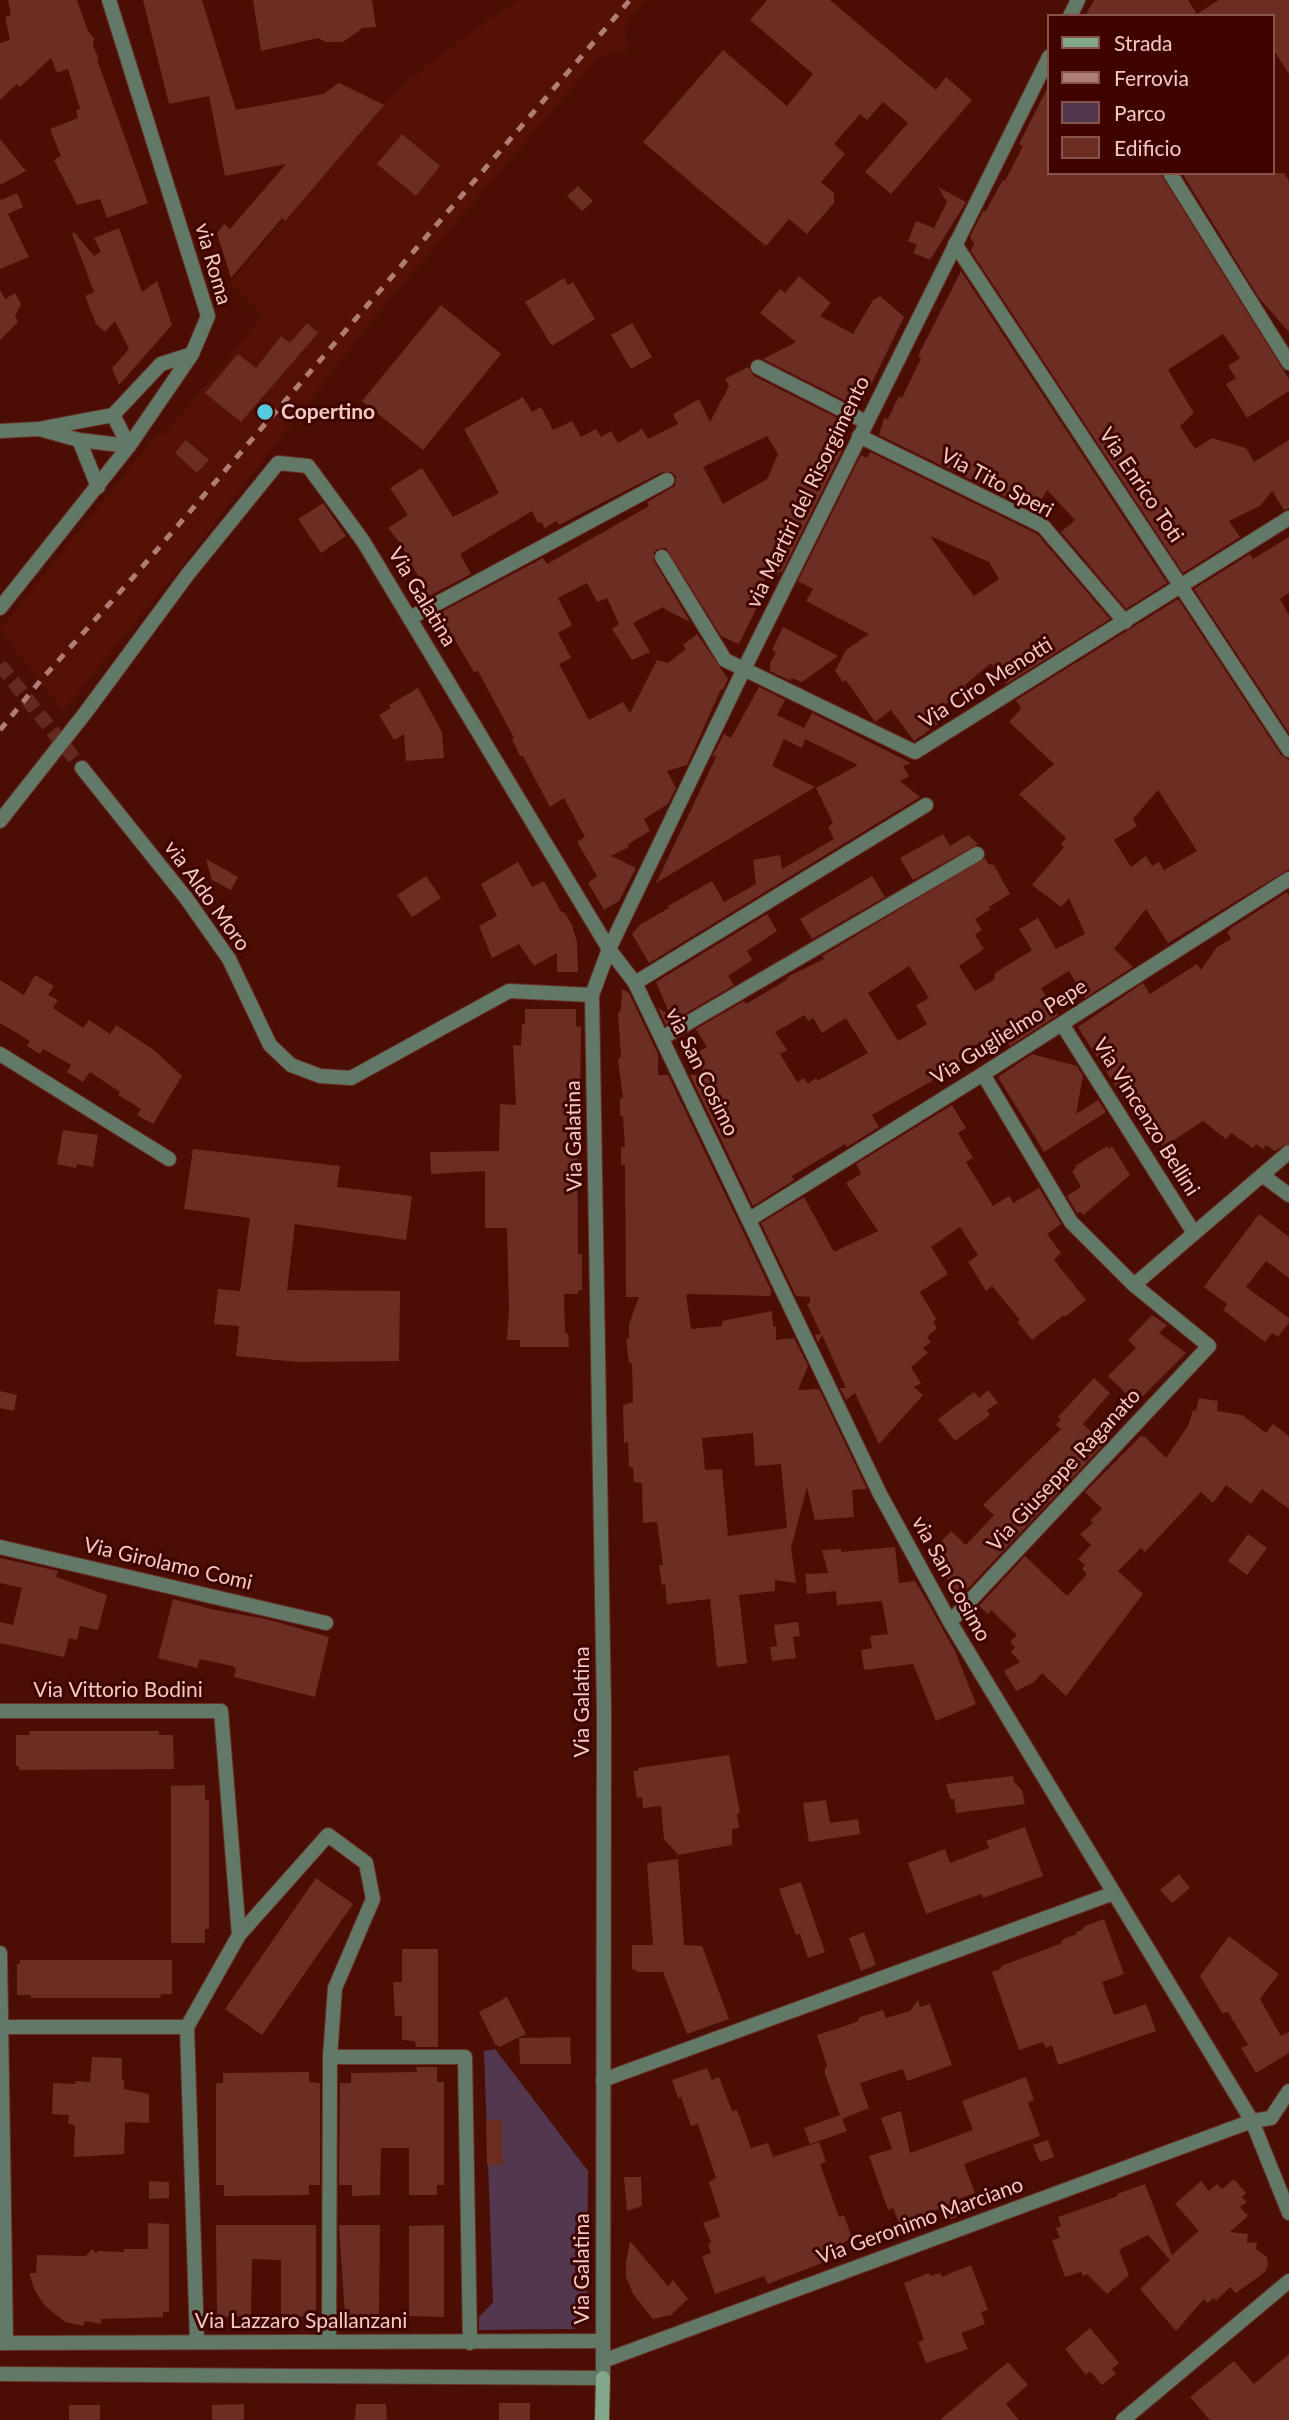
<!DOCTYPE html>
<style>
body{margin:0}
#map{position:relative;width:1289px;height:2420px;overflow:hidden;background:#4b0e05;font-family:Lato,sans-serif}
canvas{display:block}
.legend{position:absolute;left:1047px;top:14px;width:228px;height:161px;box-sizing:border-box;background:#3f0300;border:2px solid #86534d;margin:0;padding:9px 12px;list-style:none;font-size:21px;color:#f1cac1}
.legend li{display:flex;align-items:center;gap:14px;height:35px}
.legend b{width:35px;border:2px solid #86534d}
</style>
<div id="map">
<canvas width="1289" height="2420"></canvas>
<ul class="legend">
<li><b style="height:9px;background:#82a78b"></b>Strada</li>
<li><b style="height:9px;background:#ae7e75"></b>Ferrovia</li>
<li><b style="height:19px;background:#53374e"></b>Parco</li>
<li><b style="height:19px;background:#6c2d22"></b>Edificio</li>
</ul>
</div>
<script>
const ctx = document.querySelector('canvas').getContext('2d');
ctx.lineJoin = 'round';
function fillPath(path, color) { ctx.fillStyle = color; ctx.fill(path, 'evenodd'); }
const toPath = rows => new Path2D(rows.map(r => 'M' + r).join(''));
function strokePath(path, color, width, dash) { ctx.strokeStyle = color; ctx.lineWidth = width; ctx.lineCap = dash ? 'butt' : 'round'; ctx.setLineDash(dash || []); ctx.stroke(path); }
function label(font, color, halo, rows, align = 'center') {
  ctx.font = font + ' Lato,sans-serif'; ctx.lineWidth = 6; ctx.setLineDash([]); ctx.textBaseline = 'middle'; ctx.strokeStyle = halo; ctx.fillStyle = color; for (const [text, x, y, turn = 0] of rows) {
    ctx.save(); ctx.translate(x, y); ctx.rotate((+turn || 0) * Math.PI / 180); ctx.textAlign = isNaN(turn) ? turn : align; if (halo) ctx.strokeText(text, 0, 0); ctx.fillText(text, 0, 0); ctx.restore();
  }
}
fillPath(toPath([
 [518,0,646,0,632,15,625,30,628,48,623,54,613,52,602,56,594,62,378,313,174,575,63,711,0,630,159,432,164,435,263,316,230,283,382,105,406,82,462,39]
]), '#561106');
fillPath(toPath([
 [495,2049,588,2171,587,2314,574,2329,479,2330,479,2317,493,2302,484,2051]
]), '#53374e');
fillPath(toPath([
 [8,0,77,0,88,31,94,38,93,46,99,59,97,59,148,203,107,218,100,199,77,205,54,160,61,156,50,129,78,118,76,110,80,109,68,69,57,73,51,58,20,87,17,84,0,100,0,43,10,40,5,17,11,15],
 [143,0,202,0,236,110,323,94,339,83,384,105,285,221,282,218,231,278,217,233,224,224,230,229,286,164,225,176,209,96,169,104],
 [253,0,372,0,376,27,363,28,343,42,326,42,318,38,261,51],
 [767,0,830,0,936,90,946,77,972,100,891,194,865,172,908,123,883,102,867,120,860,114,834,144,845,154,821,182,834,193,834,203,807,234,789,219,766,246,643,142,723,50,787,106,813,74,750,20],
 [1094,0,1188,0,1197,14,1219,0,1289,0,1289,74,1273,49,1273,16,1085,16],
 [1049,85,1049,173,1160,173,1289,379,1289,391,1247,418,1226,384,1236,378,1228,366,1240,358,1223,334,1168,370,1194,413,1180,426,1195,449,1212,438,1246,448,1254,462,1289,440,1289,508,1284,510,1272,491,1260,506,1229,521,1240,537,1183,573,971,251,974,244,970,237,983,211,985,212,1003,180,1005,181,1023,146,1019,144],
 [402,134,440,166,416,196,377,164],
 [0,139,26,171,0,185],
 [1182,173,1284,173,1289,181,1289,332,1259,298],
 [578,186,593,201,582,211,567,196],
 [938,187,966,202,930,260,913,253,917,245,908,241,916,221,934,228,947,202],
 [17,193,23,207,8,214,29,257,0,269,0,197,1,200],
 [119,228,142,292,157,281,172,325,119,385,112,368,129,349,115,321,105,332,96,324,85,296,94,292,72,234,74,232,94,256,101,252,94,238],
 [961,271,1167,583,1126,609,1061,532,1075,520,1047,490,1035,511,879,435,884,418,888,419,899,396,902,398,921,358,918,356],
 [799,276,831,303,820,316,853,334,873,300,880,296,904,317,862,403,859,401,856,406,763,359,796,342,760,313,780,289,785,293],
 [564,278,568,285,573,282,595,319,552,346,525,302],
 [0,290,5,299,15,293,21,304,15,316,18,322,0,340],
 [441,305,501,354,423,450,362,401],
 [307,323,318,333,241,422,205,393,238,354,256,368,281,336,290,343],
 [632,323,652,357,631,369,611,335],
 [748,367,754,376,847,423,836,444,844,447,782,572,779,571,778,574,770,569,756,597,761,599,739,644,721,636,666,548,658,549,654,552,654,561,690,622,666,610,663,607,633,623,650,652,632,660,612,629,619,624,607,598,597,602,587,583,558,598,572,625,558,633,571,658,559,664,589,720,623,702,630,713,657,660,668,663,686,649,683,645,697,634,728,679,723,690,721,689,687,765,667,771,676,788,668,804,644,819,650,831,627,845,629,847,611,856,636,868,619,901,604,910,588,883,597,876,577,842,585,837,564,798,550,807,523,756,520,756,512,739,514,738,478,671,474,672,439,613,543,558,547,564,649,506,647,502,675,486,676,476,671,472,662,472,559,525,556,521,545,528,541,522,538,523,532,511,460,554,471,574,429,596,400,543,388,528,408,515,390,488,422,468,453,517,499,493,464,429,523,397,532,412,541,407,553,430,572,421,581,437,596,429,601,437,611,431,618,443,642,429,648,439,678,424,673,414,699,399,710,422,729,386,725,379],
 [767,436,778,454,767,479,723,504,703,467],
 [186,440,209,460,197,473,175,453],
 [870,452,1037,534,1110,619,1006,684,991,663,965,685,967,688,932,715,939,723,914,741,891,710,875,722,846,680,843,682,835,671,846,650,869,634,806,601,813,589,798,581,861,455,867,458],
 [930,536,989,562,999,579,974,596],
 [323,503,346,536,321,553,298,519],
 [1289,537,1289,593,1280,599,1289,615,1289,733,1194,589,1250,554,1253,559],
 [1178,599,1281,755,1289,760,1289,869,1168,943,1146,909,1114,949,1133,967,1085,998,1069,971,1041,988,1058,1015,1010,1046,1006,1039,995,1045,994,1042,957,1064,958,1066,872,1115,879,1127,847,1147,845,1144,792,1176,794,1180,753,1206,690,1075,706,1075,696,1059,700,1056,698,1052,707,1047,696,1029,744,1001,746,1004,788,979,787,977,824,959,822,956,985,858,988,864,994,865,1010,894,989,907,991,909,975,919,982,930,975,935,984,949,959,966,975,991,994,980,995,973,1032,950,1019,929,1038,918,1056,949,1085,934,1069,898,1061,907,1032,885,1064,847,1061,844,1066,838,1019,794,1054,764,1009,722,1021,709,1016,700],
 [1158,790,1197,851,1164,870,1159,862,1152,866,1146,856,1131,867,1114,840,1137,826,1133,819],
 [909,966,929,998,916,1005,927,1024,898,1041,868,993],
 [805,1015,808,1021,813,1018,822,1033,846,1018,868,1053,817,1081,816,1078,808,1084,804,1078,797,1082,780,1054,787,1050,775,1032],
 [783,627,808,640,838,656,802,682,791,678,791,681,770,671,770,663,776,652,772,650],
 [759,687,785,700,777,715,804,728,812,713,911,763,903,766,909,776,900,781,920,797,649,963,632,934,641,924,669,908,668,906,712,881,724,902,756,884,753,860,780,855,782,869,834,839,828,827,833,823,816,788,858,765,805,739,802,748,784,739,772,766,815,787,656,883,717,755,712,757,724,734,731,738],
 [418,688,442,732,444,758,406,761,404,734,394,740,379,715,391,708,389,705],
 [943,834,950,846,968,835,978,844,913,880,900,858],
 [206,859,238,877,231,890,212,880],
 [518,862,532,887,544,881,562,913,564,912,572,925,577,942,578,972,557,972,557,953,534,966,519,944,492,958,479,926,497,916,481,884],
 [426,876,441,898,412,917,397,895],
 [872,876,885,897,812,939,800,919],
 [1287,892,1289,895,1289,1143,1275,1151,1266,1145,1263,1149,1256,1144,1253,1148,1231,1133,1226,1139,1203,1121,1163,1147,1151,1127,1146,1130,1128,1099,1124,1100,1078,1027,1143,983,1150,994,1197,964,1201,970,1217,947,1231,939,1227,932,1231,928],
 [767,914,777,931,747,951,752,960,728,976,734,985,666,1025,658,1008,670,1015,656,982],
 [35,975,54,986,48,995,58,1000,53,1008,83,1028,89,1020,110,1034,116,1025,154,1050,182,1076,153,1124,137,1115,141,1109,118,1095,120,1092,90,1072,83,1082,67,1072,71,1065,43,1049,40,1054,27,1046,30,1041,0,1023,0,980,24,995],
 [622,989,629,993,658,1054,658,1075,668,1075,772,1292,770,1291,771,1296,689,1294,686,1295,691,1329,722,1326,722,1321,772,1311,773,1326,776,1327,776,1340,794,1338,808,1366,798,1390,819,1389,867,1489,852,1490,854,1517,815,1520,807,1487,791,1548,796,1583,775,1580,775,1591,739,1595,747,1663,717,1667,710,1599,667,1604,665,1584,662,1585,659,1565,663,1565,657,1522,643,1523,642,1483,634,1482,633,1467,629,1467,628,1442,624,1443,623,1405,633,1402,632,1363,629,1363,626,1339,629,1338,629,1324,639,1297,626,1297,625,1165,621,1165,621,1147,625,1147,623,1116,620,1116,620,1098,623,1098,618,1060,621,1056,618,1014,621,1009],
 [753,1433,755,1466,781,1464,787,1528,728,1536,722,1469,705,1470,702,1438],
 [525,1009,576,1009,576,1026,581,1027,580,1105,577,1105,578,1254,582,1254,582,1291,578,1290,578,1294,564,1294,565,1332,568,1334,569,1347,520,1347,520,1340,507,1340,509,1309,507,1228,485,1228,485,1171,431,1174,430,1152,499,1151,500,1104,516,1105,513,1045,521,1046,522,1024,525,1024],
 [1032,1054,1077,1066,1083,1076,1076,1114,1098,1100,1106,1112,1044,1152,998,1077],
 [952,1105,966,1128,958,1133,973,1158,966,1162,993,1206,1009,1196,1013,1203,1039,1188,1061,1224,1047,1234,1061,1253,1054,1260,1086,1300,1065,1317,1064,1315,1032,1340,1017,1322,1020,1320,992,1286,986,1291,968,1262,978,1255,960,1227,931,1247,948,1274,920,1292,936,1319,933,1322,937,1328,927,1337,931,1342,923,1348,928,1353,911,1367,921,1383,914,1387,923,1395,879,1444,855,1393,846,1400,840,1388,846,1388,822,1335,818,1343,815,1335,821,1334,807,1304,810,1303,810,1297,796,1296,761,1223,804,1197,834,1252,878,1231,846,1183,861,1174,856,1164],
 [63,1130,98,1135,93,1167,77,1164,76,1168,57,1164],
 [1107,1146,1109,1149,1112,1146,1130,1175,1083,1215,1081,1212,1077,1213,1067,1196,1081,1187,1072,1171,1076,1168,1075,1166],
 [193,1149,340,1166,337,1187,412,1196,406,1240,295,1224,287,1290,400,1291,399,1361,298,1362,236,1356,239,1326,214,1324,218,1289,240,1291,250,1218,184,1209],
 [1259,1214,1289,1237,1289,1278,1266,1261,1246,1287,1289,1318,1289,1323,1278,1337,1272,1333,1265,1342,1223,1310,1227,1304,1204,1287],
 [1152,1315,1167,1325,1159,1333,1186,1353,1136,1403,1108,1376,1136,1348,1128,1340],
 [1094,1378,1110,1393,1083,1424,1104,1444,958,1599,932,1552,951,1531,966,1545,994,1515,983,1505,1061,1429,1056,1425,1061,1419,1058,1417],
 [988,1390,998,1403,987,1410,990,1415,955,1441,938,1419,974,1392,979,1398],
 [0,1391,17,1395,14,1411,0,1408],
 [1199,1398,1218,1401,1217,1411,1242,1415,1266,1433,1273,1424,1289,1436,1289,1509,1262,1489,1251,1504,1226,1485,1213,1503,1201,1492,1145,1552,1141,1548,1118,1571,1143,1594,1066,1696,1042,1673,1034,1682,1016,1691,1004,1671,1020,1662,1011,1652,1015,1647,1010,1642,1017,1635,991,1610,988,1614,979,1606,1025,1556,1067,1596,1087,1574,1082,1569,1085,1565,1078,1559,1091,1545,1080,1534,1093,1523,1090,1520,1102,1509,1085,1492,1141,1436,1145,1437,1166,1458,1188,1426,1193,1410,1196,1411],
 [1248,1534,1267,1548,1247,1575,1228,1561],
 [895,1547,899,1583,915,1581,927,1601,955,1651,976,1704,936,1721,913,1664,864,1670,861,1650,872,1648,870,1636,888,1634,882,1601,837,1605,836,1591,807,1594,805,1574,828,1573,822,1550,841,1549,841,1552],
 [0,1558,58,1571,56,1577,107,1595,98,1630,80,1626,77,1640,69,1638,64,1657,0,1643,0,1622,13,1625,22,1588,0,1583],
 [173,1599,215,1610,266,1619,329,1637,315,1697,234,1677,236,1669,232,1666,200,1659,197,1668,158,1658],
 [798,1622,800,1636,793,1637,796,1658,772,1661,770,1647,777,1646,774,1625],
 [29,1731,159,1731,159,1735,173,1735,174,1769,19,1770,19,1766,16,1766,16,1735,30,1735],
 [729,1755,740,1813,737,1814,739,1828,732,1829,732,1845,678,1855,664,1839,661,1806,643,1808,642,1797,637,1798,633,1771,638,1771,638,1768],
 [1013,1776,1014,1782,1022,1790,1025,1804,956,1813,954,1799,950,1799,946,1784],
 [205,1785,205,1800,209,1800,209,1929,205,1929,205,1943,171,1943,171,1786],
 [826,1800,830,1823,858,1819,860,1834,809,1842,803,1803],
 [1025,1827,1043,1876,983,1898,981,1894,926,1914,908,1863,945,1849,950,1863,989,1848,986,1841],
 [678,1859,684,1945,702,1946,729,2019,687,2034,663,1972,639,1972,632,1969,632,1945,653,1945,647,1863],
 [1179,1874,1190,1888,1172,1903,1160,1890],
 [316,1878,353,1904,262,2035,225,2009],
 [801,1882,825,1952,808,1958,800,1934,796,1935,779,1889],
 [1104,1919,1124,1974,1102,1982,1114,2015,1146,2004,1156,2031,1058,2065,1052,2045,1046,2048,1043,2042,1019,2050,992,1972,1001,1969,1001,1966,1060,1944,1063,1939,1077,1934,1076,1932,1082,1930,1085,1926],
 [864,1932,876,1965,861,1971,849,1938],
 [1229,1936,1279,1974,1260,1999,1281,2036,1289,2032,1289,2053,1256,2073,1241,2048,1248,2045,1228,2012,1222,2013,1200,1976],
 [402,1949,438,1949,438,2047,416,2047,415,2041,402,2040,402,2016,395,2016,393,1982,402,1982],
 [20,1960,172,1960,172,1994,161,1994,160,1998,31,1998,31,1995,17,1995,17,1964,20,1964],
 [507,1997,526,2034,499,2047,495,2044,479,2012],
 [918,2000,920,2007,930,2004,952,2065,907,2081,903,2069,860,2083,869,2108,842,2119,847,2131,810,2144,804,2128,840,2115,825,2074,825,2068,827,2066,817,2035,845,2026,857,2022,860,2017,883,2010,886,2018,910,2011],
 [570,2037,571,2064,520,2064,519,2038],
 [92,2057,122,2058,122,2080,124,2080,124,2089,149,2094,149,2123,125,2122,124,2154,74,2157,75,2125,68,2124,69,2115,52,2114,53,2083,76,2084,75,2081,90,2082],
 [416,2067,437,2067,437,2082,444,2082,444,2185,437,2185,437,2195,409,2195,409,2148,381,2148,380,2195,352,2196,352,2185,339,2185,340,2083,351,2083,351,2073,417,2072],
 [707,2068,712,2080,719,2077,732,2111,737,2110,751,2148,768,2143,773,2157,819,2142,826,2162,820,2164,839,2217,844,2215,852,2238,841,2244,845,2254,768,2284,764,2276,715,2294,702,2256,711,2253,708,2244,711,2242,703,2223,720,2217,709,2182,716,2178,698,2124,691,2126,681,2097,678,2098,672,2080],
 [309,2072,309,2082,320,2083,320,2185,309,2185,309,2195,224,2196,224,2185,216,2185,216,2083,223,2083,223,2073],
 [1026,2077,1034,2100,1028,2102,1029,2106,1040,2136,964,2164,975,2193,957,2200,963,2215,946,2221,941,2208,899,2223,893,2208,888,2210,869,2156,892,2149,881,2118,901,2111,910,2153,973,2130,962,2101],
 [486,2120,502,2120,503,2165,487,2165],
 [1048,2140,1054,2157,1040,2162,1033,2145],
 [624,2177,641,2177,642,2206,627,2211],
 [1234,2179,1246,2193,1242,2197,1247,2202,1240,2207,1248,2216,1230,2232,1248,2234,1247,2242,1257,2243,1256,2249,1267,2257,1268,2265,1265,2272,1236,2293,1230,2287,1216,2301,1214,2298,1208,2303,1204,2299,1176,2331,1140,2289,1170,2260,1148,2235,1119,2250,1129,2275,1107,2294,1087,2274,1083,2276,1081,2272,1065,2277,1052,2240,1060,2238,1056,2228,1061,2226,1058,2217,1118,2196,1117,2194,1145,2184,1172,2255,1199,2231,1175,2204,1201,2181,1209,2191,1217,2184,1222,2189],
 [149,2181,169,2182,169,2198,149,2199],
 [148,2223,169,2224,169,2312,163,2312,163,2317,101,2319,101,2324,85,2321,83,2326,65,2322,45,2306,35,2291,29,2273,36,2273,37,2255,86,2256,92,2249,96,2253,98,2251,124,2252,124,2249,148,2249],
 [216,2225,316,2225,316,2317,281,2316,281,2260,252,2259,251,2316,217,2317],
 [339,2225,380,2225,379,2315,345,2317],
 [444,2225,444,2317,409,2316,409,2226],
 [630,2241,668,2286,673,2280,688,2299,671,2315,653,2319,633,2294,626,2277,626,2263],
 [971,2265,988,2310,981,2312,985,2324,961,2333,968,2349,926,2363,918,2342,924,2340,904,2283,929,2273,930,2276,940,2273,942,2277],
 [1090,2328,1119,2363,1112,2369,1116,2374,1102,2385,1090,2371,1086,2375,1065,2349],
 [1289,2354,1289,2420,1210,2420,1190,2397,1234,2361,1254,2384],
 [1008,2362,1028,2385,1006,2404,1019,2420,940,2420],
 [499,2403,530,2403,530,2420,499,2420],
 [244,2404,244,2420,212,2420,212,2405],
 [356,2404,386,2404,387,2420,355,2420],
 [69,2405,100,2405,100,2420,69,2420]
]), '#6c2d22');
strokePath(toPath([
 [0,665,82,768]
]), '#642a21', 14, [14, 7]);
const minor = toPath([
 [1170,173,1289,363],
 [955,244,1289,750],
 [758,367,866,422],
 [859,436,1043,526,1125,622],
 [662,557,725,660,915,752,1289,518],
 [410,618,667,480],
 [609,949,635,983,880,1494,950,1622,1252,2121,1289,2213],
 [635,983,926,805],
 [1062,1024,1194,1233],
 [662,1038,977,854],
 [0,1054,169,1159],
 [1262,1175,1289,1195],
 [750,1219,983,1074,1289,879],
 [1134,1285,1289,1152],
 [0,1547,326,1623],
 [950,1622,1209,1346,1134,1285,1071,1222,983,1074],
 [0,1711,221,1711,239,1935],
 [0,1953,6,2343],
 [1,2027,187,2027],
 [330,2057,465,2057,470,2343],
 [603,2080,1114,1893],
 [197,2342,187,2027,239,1935,328,1835,366,1863,373,1899,335,1988,330,2057,329,2342],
 [0,2343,603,2341],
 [603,2361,1252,2121,1271,2118,1289,2091],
 [0,2374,603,2378],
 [1123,2420,1289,2281]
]);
const tertiary = toPath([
 [1070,16,1078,0],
 [113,415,129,446],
 [43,430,79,440,98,487],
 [0,431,39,429,113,415,161,364,192,354],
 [79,440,129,446],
 [0,608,129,446,192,354,208,316,109,0],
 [82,768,186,898,229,959,270,1045,291,1065,320,1076,351,1078,509,991,592,995],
 [0,821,86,712,188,574,278,463,308,466,363,541,609,949,592,995,604,1712,603,2378],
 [609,949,744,669,1049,57]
]);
const secondary = toPath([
 [602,2420,603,2378]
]);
strokePath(minor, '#693027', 16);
strokePath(tertiary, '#693027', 16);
strokePath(secondary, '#693027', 16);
strokePath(minor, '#627967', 14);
strokePath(tertiary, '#627967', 14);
strokePath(secondary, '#82a78b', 14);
strokePath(toPath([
 [0,730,41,680,137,573,630,0]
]), '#ae7e75', 5, [9, 9]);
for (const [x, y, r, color] of [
 [265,412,9,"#55cadf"]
]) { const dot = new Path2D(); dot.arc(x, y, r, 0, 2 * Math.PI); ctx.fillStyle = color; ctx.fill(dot); strokePath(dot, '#3f0300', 2.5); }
label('21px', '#f1cac1', '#3f0300', [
 ["via Roma",213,264,74],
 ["Via Tito Speri",997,483,28],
 ["Via Enrico Toti",1141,485,56],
 ["via Martiri del Risorgimento",808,492,-64],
 ["Via Galatina",422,597,59],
 ["Via Ciro Menotti",986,683,-32],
 ["via Aldo Moro",207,896,54],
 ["Via Guglielmo Pepe",1009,1032,-32],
 ["via San Cosimo",702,1072,64],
 ["Via Vincenzo Bellini",1146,1117,58],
 ["Via Galatina",574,1136,-91],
 ["Via Giuseppe Raganato",1064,1470,-47],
 ["Via Girolamo Comi",168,1564,13],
 ["via San Cosimo",951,1579,61],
 ["Via Vittorio Bodini",118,1690],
 ["Via Galatina",582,1702,-90],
 ["Via Geronimo Marciano",920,2221,-20],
 ["Via Galatina",582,2269,-90],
 ["Via Lazzaro Spallanzani",301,2321]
]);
label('bold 21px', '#f1cac1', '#3f0300', [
 ["Copertino",281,412]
], 'left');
</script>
